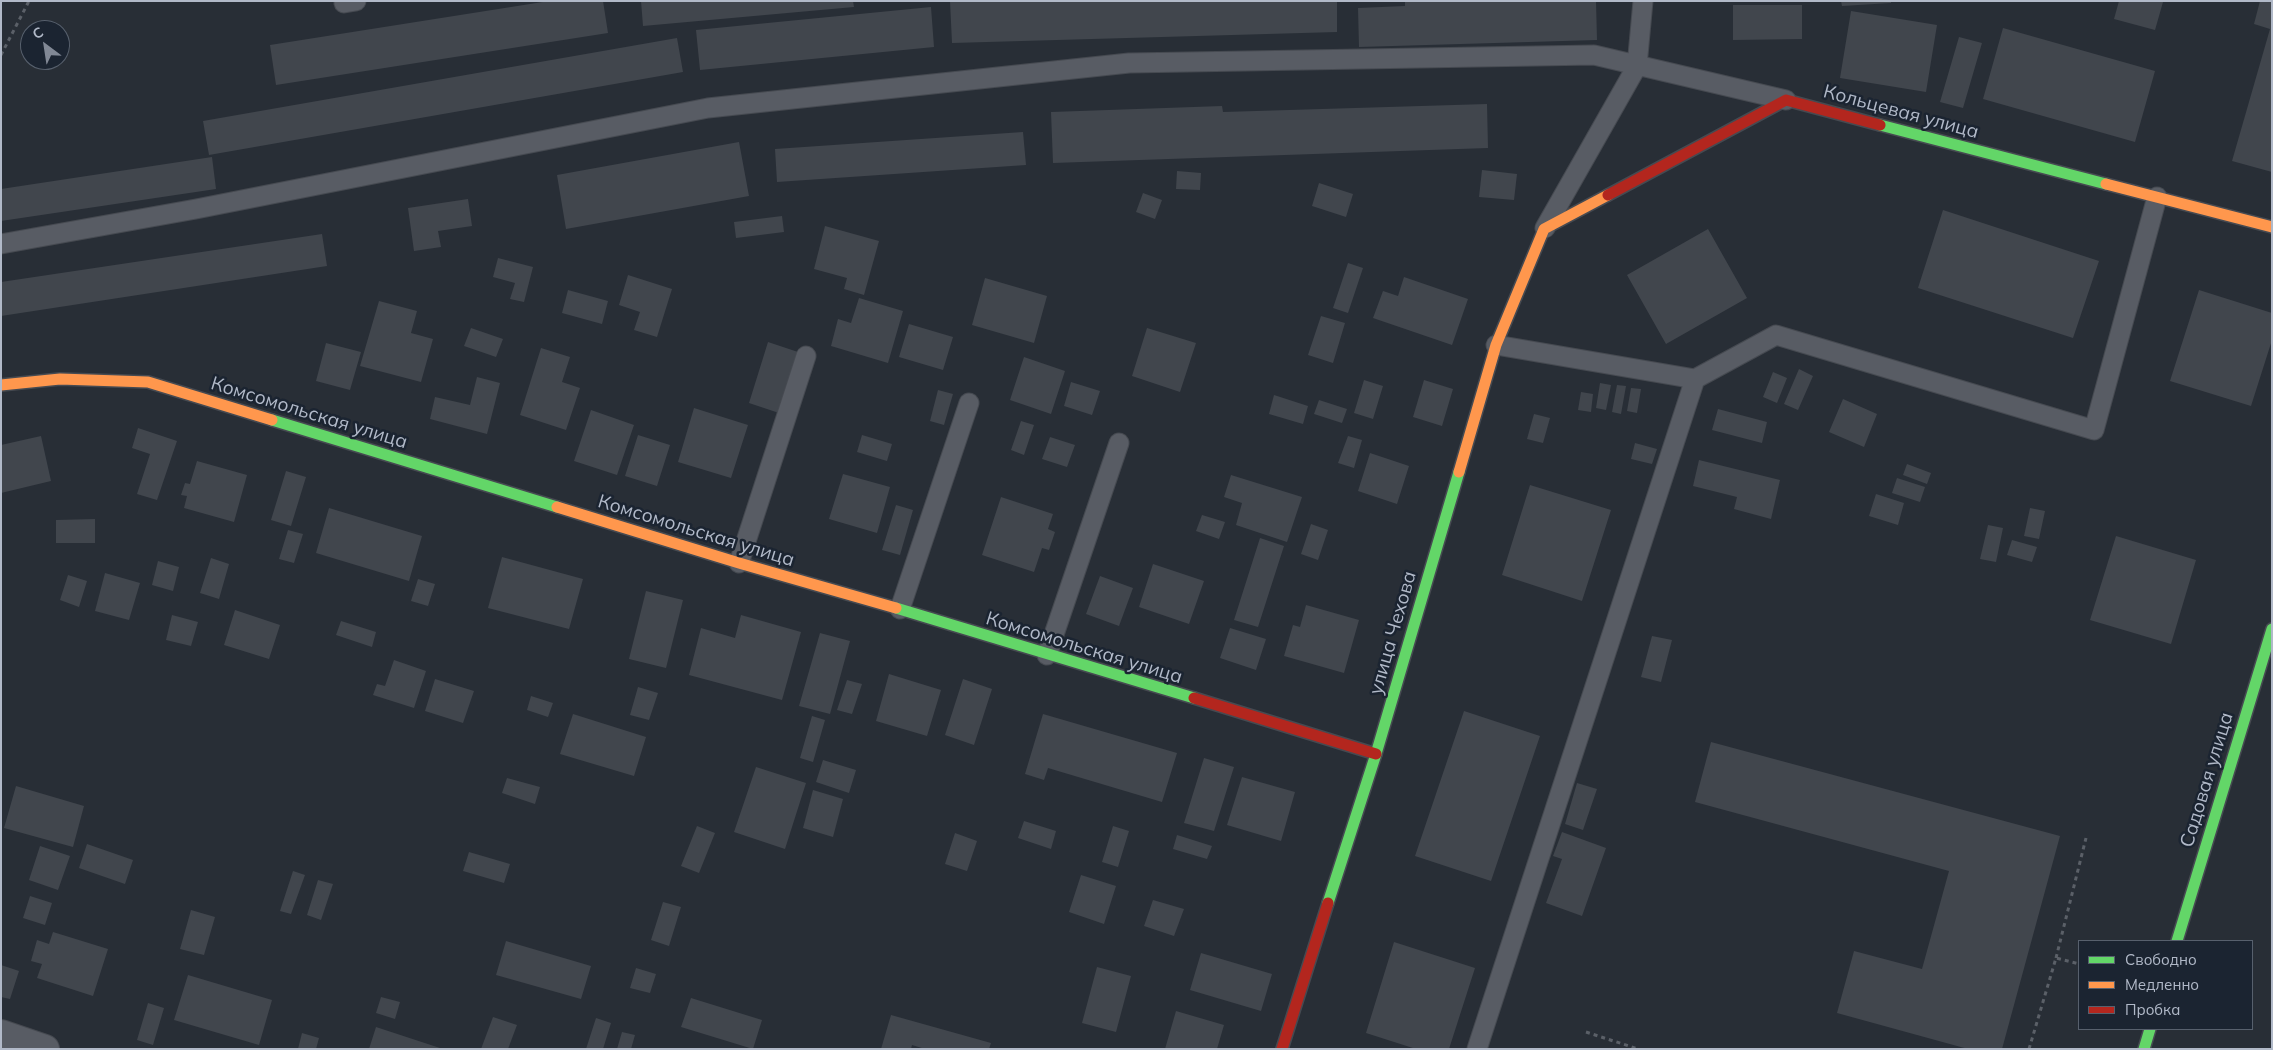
<!DOCTYPE html>
<meta charset="utf-8">
<style>
body{margin:0}
#map{position:relative;width:2273px;height:1050px;overflow:hidden;background:#282e36;font-family:Mulish,sans-serif}
canvas{display:block}
.frame{position:absolute;inset:0;border:2px solid #b1b9c8;pointer-events:none}
.legend{position:absolute;left:2078px;top:940px;width:175px;height:90px;box-sizing:border-box;background:#1b2431;border:1px solid #57606d;margin:0;padding:6px 9px;list-style:none;font-size:15px;color:#b1b9c8}
.legend li{display:flex;align-items:center;gap:10px;height:25px}
.legend b{width:25px;border:1px solid #57606d}
.north{position:absolute;left:20px;top:20px;width:50px;height:50px;box-sizing:border-box;background:#1b2431;border:1px solid #57606d;border-radius:50%;rotate:329deg;font-size:14px;font-weight:700;line-height:20px;text-align:center;color:#b1b9c8}
.north::after{content:'';display:block;margin:auto;width:18px;height:22px;background:#818895;clip-path:polygon(50% 0,100% 100%,50% 72%,0 100%)}
</style>
<div id="map">
<canvas width="2273" height="1050"></canvas>
<div class="frame"></div>
<ul class="legend">
<li><b style="height:6px;background:#63d668"></b>Свободно</li>
<li><b style="height:6px;background:#ff974d"></b>Медленно</li>
<li><b style="height:6px;background:#b3261e"></b>Пробка</li>
</ul>
<div class="north">С</div>
</div>
<script>
const ctx = document.querySelector('canvas').getContext('2d');
ctx.lineJoin = 'round';
function fillPath(path, color) { ctx.fillStyle = color; ctx.fill(path, 'evenodd'); }
const toPath = rows => new Path2D(rows.map(r => 'M' + r).join(''));
function strokePath(path, color, width, dash) { ctx.strokeStyle = color; ctx.lineWidth = width; ctx.lineCap = dash ? 'butt' : 'round'; ctx.setLineDash(dash || []); ctx.stroke(path); }
function label(font, color, halo, rows, align = 'center') {
  ctx.font = font + ' Mulish,sans-serif'; ctx.lineWidth = 5; ctx.setLineDash([]); ctx.textBaseline = 'middle'; ctx.strokeStyle = halo; ctx.fillStyle = color; for (const [text, x, y, turn = 0] of rows) {
    ctx.save(); ctx.translate(x, y); ctx.rotate((+turn || 0) * Math.PI / 180); ctx.textAlign = isNaN(turn) ? turn : align; if (halo) ctx.strokeText(text, 0, 0); ctx.fillText(text, 0, 0); ctx.restore();
  }
}
fillPath(toPath([
 [549,1,603,1,608,33,276,85,270,45],
 [641,1,853,1,854,7,643,26],
 [950,1,1337,1,1337,32,952,43],
 [1405,1,1596,1,1597,40,1359,47,1358,8,1405,6],
 [1841,1,1891,1,1891,3,1842,6],
 [2119,1,2163,2,2155,30,2114,19],
 [2260,1,2272,1,2272,172,2232,161,2270,29,2254,24],
 [1733,5,1802,5,1802,39,1733,40],
 [931,7,934,47,700,70,696,30],
 [1851,11,1937,25,1926,92,1840,78],
 [2003,28,2155,71,2135,142,1983,99],
 [1959,37,1982,43,1963,108,1940,102],
 [677,38,683,72,209,155,203,121],
 [1487,104,1488,148,1053,163,1051,112,1222,106,1223,112],
 [1023,132,1026,165,777,182,775,149],
 [739,142,749,196,566,229,557,175],
 [212,157,216,189,1,221,1,189],
 [1482,170,1517,174,1514,200,1479,197],
 [1177,171,1201,173,1200,190,1176,189],
 [1319,183,1353,194,1346,217,1312,206],
 [1143,193,1162,200,1155,219,1136,212],
 [468,199,472,226,438,231,441,247,414,251,408,208],
 [1943,210,2099,261,2073,338,1918,288],
 [782,216,784,232,736,238,734,222],
 [825,226,879,241,864,295,844,289,847,278,814,269],
 [1708,229,1747,298,1666,344,1627,275],
 [322,234,327,266,1,316,1,282],
 [498,258,533,267,524,302,510,299,515,283,493,277],
 [1348,263,1363,268,1348,313,1333,308],
 [628,275,672,289,657,337,634,330,640,312,619,305],
 [1404,277,1468,299,1452,345,1373,318,1383,291,1398,296],
 [985,278,1047,296,1034,343,972,325],
 [568,290,608,301,602,324,562,313],
 [2199,290,2272,313,2272,340,2251,406,2170,381],
 [859,298,903,311,888,363,831,346,838,319,851,323],
 [379,301,417,311,411,333,433,339,421,382,360,366],
 [1321,316,1345,323,1333,363,1308,355],
 [909,324,953,337,943,370,899,357],
 [471,328,503,339,496,357,464,346],
 [1147,328,1196,343,1180,392,1132,376],
 [768,342,801,353,782,414,749,403],
 [326,343,361,352,350,390,316,381],
 [541,348,570,357,562,382,580,388,566,430,520,415],
 [1024,357,1065,371,1051,414,1010,400],
 [1799,369,1813,376,1798,410,1784,404],
 [1773,372,1787,378,1777,403,1763,397],
 [477,377,500,383,487,434,430,419,435,397,470,405],
 [1364,380,1383,386,1373,419,1354,413],
 [1424,380,1453,389,1442,426,1413,417],
 [1071,382,1100,391,1092,415,1064,406],
 [1600,383,1611,385,1606,410,1596,408],
 [1617,385,1626,386,1621,414,1612,412],
 [1631,388,1641,389,1637,413,1627,411],
 [938,390,953,394,944,425,930,421],
 [1581,392,1593,394,1591,412,1578,410],
 [1274,395,1308,406,1303,424,1269,414],
 [1843,399,1877,414,1864,447,1829,432],
 [1319,400,1347,409,1342,423,1314,414],
 [694,408,748,425,731,478,678,462],
 [1718,409,1767,422,1762,443,1712,430],
 [591,410,634,425,617,475,574,461],
 [1534,414,1550,418,1543,443,1527,439],
 [1021,421,1034,425,1024,455,1011,450],
 [138,428,177,441,157,500,137,494,150,454,132,448],
 [638,435,670,445,657,486,625,476],
 [862,435,892,444,887,461,857,452],
 [41,436,51,481,1,493,1,445],
 [1348,436,1362,440,1354,468,1338,463],
 [1050,437,1075,445,1067,467,1042,459],
 [1635,443,1657,449,1652,464,1631,459],
 [1370,453,1409,466,1397,504,1358,491],
 [1699,460,1780,480,1771,519,1734,509,1737,497,1693,486],
 [197,461,247,475,234,522,184,508,187,496,181,495,185,483,190,484],
 [1907,464,1931,473,1927,484,1903,475],
 [286,471,306,477,291,526,271,520],
 [843,474,890,487,877,533,829,519],
 [1231,475,1302,497,1287,542,1236,525,1242,503,1224,497],
 [1897,478,1925,487,1920,502,1892,493],
 [1530,485,1611,510,1582,601,1502,575],
 [1876,494,1904,503,1898,525,1869,516],
 [1001,497,1053,514,1048,529,1055,532,1049,550,1042,548,1034,572,982,555],
 [896,505,913,510,900,555,882,550],
 [329,508,422,536,409,581,316,553],
 [2030,508,2045,511,2039,539,2024,536],
 [1202,515,1225,522,1219,539,1196,531],
 [95,519,95,543,56,543,56,520],
 [1311,524,1328,530,1318,560,1301,554],
 [1988,525,2003,528,1996,562,1980,559],
 [288,530,303,534,294,563,279,559],
 [2116,536,2196,560,2171,644,2090,620],
 [1260,538,1284,546,1258,627,1234,620],
 [2012,540,2037,547,2032,562,2007,555],
 [502,557,583,579,569,629,488,608],
 [211,558,229,564,219,599,200,593],
 [158,561,179,567,173,591,152,585],
 [1153,564,1204,581,1189,624,1139,607],
 [105,573,140,583,129,620,95,611],
 [68,575,87,581,79,607,60,600],
 [1100,576,1133,588,1119,626,1086,614],
 [418,579,435,584,428,606,411,601],
 [646,591,683,600,666,668,629,659],
 [1306,605,1359,620,1344,673,1284,656,1293,625,1300,627],
 [235,610,280,625,269,659,224,645],
 [172,615,198,622,191,646,166,640],
 [741,615,801,632,782,700,689,675,701,628,735,638],
 [341,621,376,632,372,647,336,635],
 [1230,628,1266,639,1256,670,1220,658],
 [820,633,850,641,830,714,799,706],
 [1652,636,1672,640,1661,682,1641,677],
 [394,660,426,671,414,708,373,695,377,684,385,686],
 [889,674,941,690,927,736,876,721],
 [435,679,474,691,463,723,425,711],
 [963,679,992,689,974,745,945,735],
 [847,680,862,684,852,714,837,710],
 [638,687,658,693,649,720,630,715],
 [531,696,553,703,548,717,527,710],
 [1464,711,1540,736,1491,881,1415,856],
 [573,714,646,737,634,776,560,754],
 [1043,714,1177,753,1162,802,1048,768,1044,780,1025,774],
 [812,716,825,720,813,762,800,758],
 [1711,742,2060,836,2002,1049,1968,1049,1837,1013,1854,951,1922,969,1949,871,1695,802],
 [1204,758,1234,767,1214,831,1184,823],
 [823,760,856,770,849,793,816,782],
 [756,767,806,783,785,849,734,832],
 [1242,777,1295,792,1281,841,1227,825],
 [507,778,540,787,535,804,502,793],
 [1577,783,1597,789,1583,830,1565,824],
 [16,786,84,806,73,847,4,828],
 [813,790,843,799,833,837,803,828],
 [1024,821,1056,831,1051,849,1018,838],
 [697,826,715,833,699,873,681,866],
 [1113,826,1129,831,1118,867,1102,862],
 [1562,832,1606,848,1582,916,1546,903,1562,859,1553,856],
 [955,833,977,841,967,871,945,864],
 [1177,835,1212,846,1207,859,1173,849],
 [87,844,133,860,125,884,79,868],
 [40,846,70,856,58,890,29,880],
 [469,852,510,864,504,883,463,871],
 [293,871,305,875,291,914,280,911],
 [1081,875,1116,886,1104,924,1069,912],
 [318,880,333,884,321,920,307,915],
 [30,896,52,903,45,925,23,918],
 [1153,900,1184,909,1174,936,1144,926],
 [663,902,681,907,669,946,651,940],
 [191,910,215,917,204,955,180,949],
 [53,932,108,949,93,996,37,978,42,964,31,961,37,940,49,944],
 [506,941,591,966,581,999,496,975],
 [1394,942,1475,968,1449,1049,1416,1049,1366,1033],
 [1201,953,1272,974,1261,1011,1190,990],
 [1,965,19,971,10,999,1,997],
 [1097,967,1131,976,1116,1032,1082,1023],
 [636,968,656,974,650,993,630,988],
 [188,975,272,1000,259,1045,174,1020],
 [381,997,400,1002,395,1019,376,1013],
 [691,998,762,1020,753,1049,681,1027],
 [148,1003,164,1008,153,1045,137,1040],
 [1176,1011,1224,1025,1217,1049,1165,1049],
 [891,1015,991,1043,989,1049,925,1049,912,1045,911,1049,881,1049],
 [493,1017,517,1025,508,1049,481,1049],
 [596,1018,611,1023,603,1049,586,1049],
 [376,1027,440,1048,440,1049,369,1049],
 [622,1032,635,1035,631,1049,617,1049],
 [302,1033,319,1038,316,1049,298,1049]
]), '#41464d');
const lane = toPath([
 [344,3,356,1],
 [1545,228,1637,66,1643,1],
 [1,244,196,209,708,108,1129,63,1594,55,1786,100],
 [1496,345,1695,379],
 [739,563,806,356],
 [900,609,969,403],
 [1047,655,1119,443],
 [1477,1049,1695,379,1776,335,2094,430,2157,197]
]);
const street = toPath([
 [1,1034,45,1049]
]);
const fast = toPath([
 [1880,125,2106,184],
 [272,420,557,507],
 [896,608,1194,698],
 [1328,903,1376,754,1459,472],
 [2177,941,2272,629],
 [2144,1049,2150,1029]
]);
const slow = toPath([
 [2106,184,2272,227],
 [1,385,60,379,148,382,272,420],
 [1459,472,1496,345,1544,229,1608,195],
 [557,507,739,563,896,608]
]);
const jam = toPath([
 [1608,195,1786,100,1880,125],
 [1194,698,1376,754],
 [1282,1049,1328,903]
]);
strokePath(lane, '#464a51', 21);
strokePath(street, '#464a51', 30);
strokePath(fast, '#464a51', 14);
strokePath(slow, '#464a51', 14);
strokePath(jam, '#464a51', 14);
strokePath(toPath([
 [1,55,29,1],
 [2056,958,2086,838],
 [1586,1032,1638,1049],
 [2029,1049,2056,958,2079,964]
]), '#5b6068', 3, [4, 4]);
strokePath(lane, '#585c64', 19);
strokePath(street, '#585c64', 28);
strokePath(fast, '#63d668', 11);
strokePath(slow, '#ff974d', 11);
strokePath(jam, '#b3261e', 11);
label('19px', '#b1b9c8', '#1b2431', [
 ["Кольцевая улица",1901,112,15],
 ["Комсомольская улица",309,413,17],
 ["Комсомольская улица",696,531,17],
 ["улица Чехова",1393,633,-74],
 ["Комсомольская улица",1084,648,17],
 ["Садовая улица",2207,780,-73]
]);
</script>
